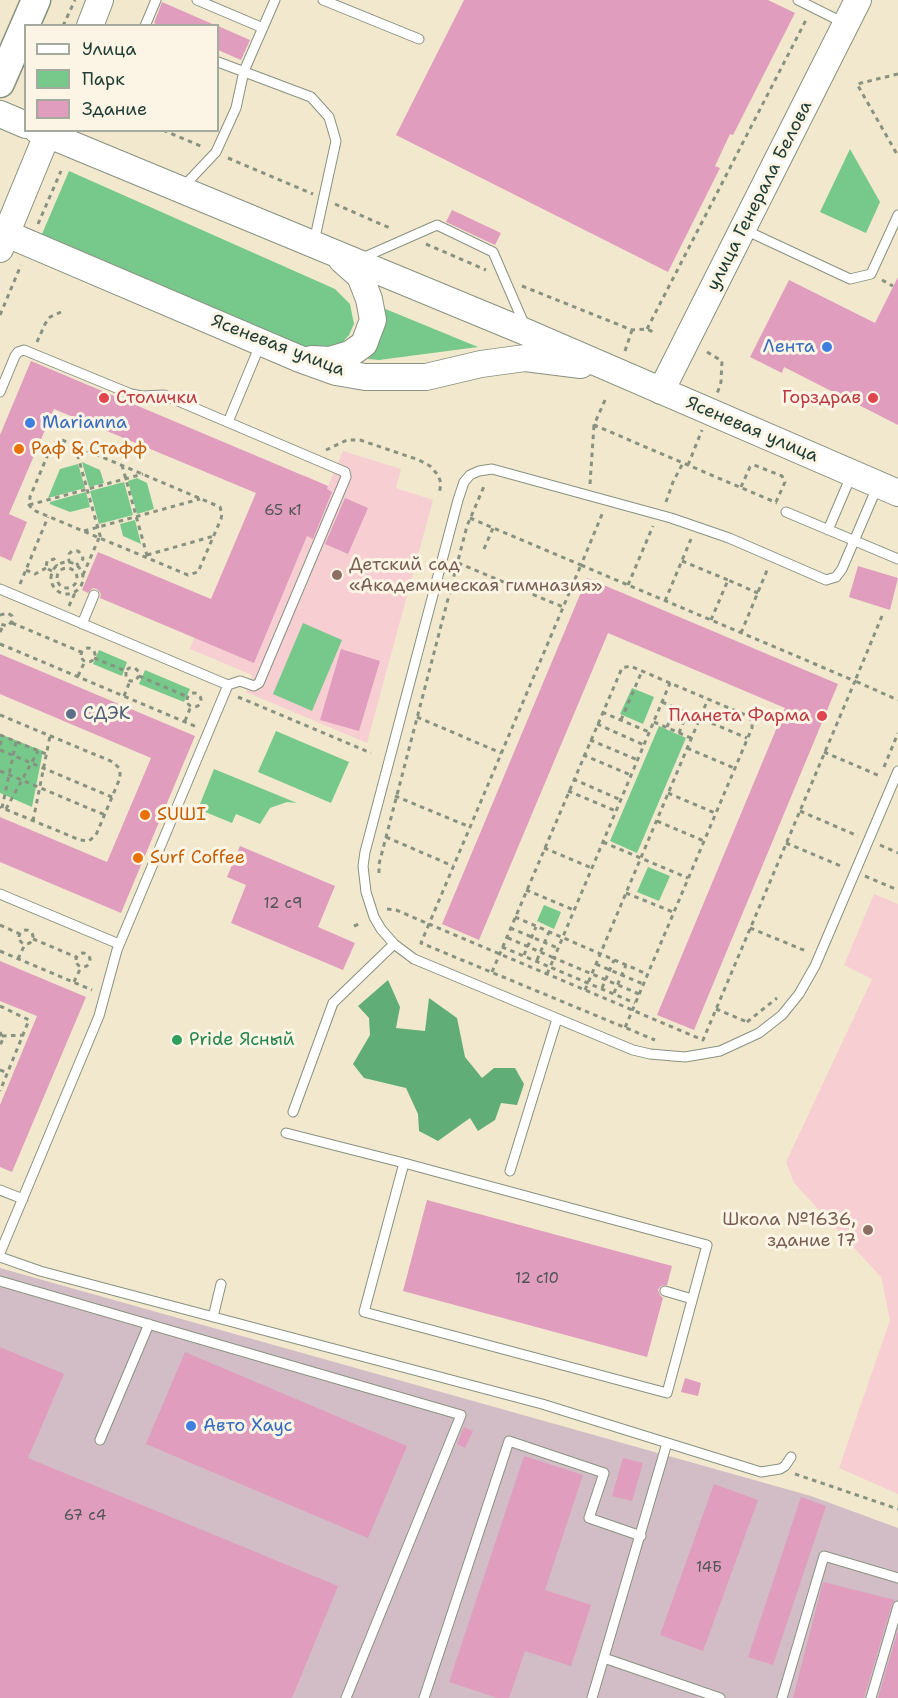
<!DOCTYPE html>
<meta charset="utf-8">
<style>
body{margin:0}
#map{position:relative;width:898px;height:1698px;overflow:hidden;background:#f2e8cd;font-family:"Shantell Sans",sans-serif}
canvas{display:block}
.legend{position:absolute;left:24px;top:24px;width:195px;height:108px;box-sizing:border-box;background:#fcf5e5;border:2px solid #a4ab9e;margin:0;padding:8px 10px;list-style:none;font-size:18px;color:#1f3d34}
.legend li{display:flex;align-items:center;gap:12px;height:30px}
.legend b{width:30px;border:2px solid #a4ab9e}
</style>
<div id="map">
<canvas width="898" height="1698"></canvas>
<ul class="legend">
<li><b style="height:8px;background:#fff"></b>Улица</li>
<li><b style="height:16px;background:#76c98b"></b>Парк</li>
<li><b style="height:16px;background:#e09dbe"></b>Здание</li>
</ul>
</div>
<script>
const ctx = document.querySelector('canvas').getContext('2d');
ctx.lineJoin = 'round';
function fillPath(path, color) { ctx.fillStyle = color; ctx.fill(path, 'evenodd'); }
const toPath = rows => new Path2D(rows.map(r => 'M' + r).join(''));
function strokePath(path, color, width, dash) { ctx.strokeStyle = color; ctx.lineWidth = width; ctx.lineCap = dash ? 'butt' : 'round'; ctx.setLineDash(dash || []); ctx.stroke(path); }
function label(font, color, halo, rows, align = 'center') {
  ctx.font = font + ' "Shantell Sans",sans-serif'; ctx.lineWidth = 6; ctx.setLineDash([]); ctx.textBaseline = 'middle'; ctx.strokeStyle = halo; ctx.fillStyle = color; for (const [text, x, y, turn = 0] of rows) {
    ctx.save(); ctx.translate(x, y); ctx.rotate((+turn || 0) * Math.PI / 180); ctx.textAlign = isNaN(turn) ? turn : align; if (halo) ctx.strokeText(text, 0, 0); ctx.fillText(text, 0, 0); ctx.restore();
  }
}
fillPath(toPath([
 [343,451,401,469,396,488,433,500,367,743,246,692,252,675,190,649,194,638,230,652,304,475,328,486],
 [874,894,898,904,898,1494,839,1468,890,1320,881,1277,794,1183,786,1162,872,979,844,965]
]), '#f7cfd2');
fillPath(toPath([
 [0,1268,811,1496,898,1528,898,1698,0,1698]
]), '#d2bdc6');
fillPath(toPath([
 [850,149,880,202,866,233,820,212],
 [69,171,335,289,350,304,354,324,349,335,342,343,332,349,311,349,42,234],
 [383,308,478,347,379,360,368,359,378,343],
 [82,462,100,470,104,483,89,487],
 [78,464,85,488,48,498,60,469],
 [137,478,147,483,154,509,137,514,128,481],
 [124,482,133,515,99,524,90,491],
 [86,492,90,507,70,512,50,504,50,502],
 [135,520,141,544,123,536,120,524],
 [303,623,342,640,312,711,273,694],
 [99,650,127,662,122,676,93,664],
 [145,670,190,689,184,702,139,684],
 [632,688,654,697,643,724,620,714],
 [659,726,686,738,637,853,610,841],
 [276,731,349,762,331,803,258,772],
 [0,734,43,751,32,807,0,793],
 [214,769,297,803,287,802,270,808,260,824,236,814,232,823,198,809],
 [648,867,670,876,659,901,637,892],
 [544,905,561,912,554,929,537,921]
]), '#76c98b');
fillPath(toPath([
 [388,980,400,1007,396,1028,425,1031,429,998,457,1018,465,1057,482,1078,494,1068,515,1068,524,1084,517,1105,501,1103,495,1120,478,1131,470,1118,438,1141,419,1131,418,1114,406,1088,364,1078,353,1064,370,1035,369,1018,358,1006]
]), '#60ad77');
fillPath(toPath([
 [464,0,768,0,795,13,733,135,730,134,715,166,720,168,668,272,396,135],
 [162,2,217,26,160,26,154,23],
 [218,26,250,40,241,60,218,50],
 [452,210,501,233,495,245,446,222],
 [898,277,898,425,784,367,782,373,750,357,789,280,875,323],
 [31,361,328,486,327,489,332,492,313,539,307,536,254,663,100,598,101,594,97,589,93,588,88,593,82,590,98,552,211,599,256,493,54,409,9,514,27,522,11,561,0,556,0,435],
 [345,498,368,508,348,554,325,544],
 [858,566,898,578,890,610,849,597],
 [587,578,838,684,694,1030,657,1015,785,708,608,633,479,940,442,924],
 [341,649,380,661,359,731,320,720],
 [0,654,195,736,121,913,0,862,0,817,107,862,151,758,0,694],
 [240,846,335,886,318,927,355,943,343,970,231,923,246,885,227,877],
 [0,961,86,997,12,1172,0,1167,0,1105,37,1016,0,1001],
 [427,1200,672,1266,667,1285,661,1286,658,1290,660,1295,663,1298,647,1357,403,1291],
 [0,1347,64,1374,28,1458,338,1586,292,1698,0,1698],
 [185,1352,407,1446,368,1538,146,1444],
 [685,1378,701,1383,698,1396,681,1392],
 [464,1427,473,1431,465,1448,457,1444],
 [524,1456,583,1475,545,1590,591,1605,571,1666,525,1651,509,1698,497,1698,449,1682],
 [623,1458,643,1463,632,1501,612,1496],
 [714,1484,758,1500,703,1651,660,1635],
 [801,1497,826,1506,773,1665,748,1657],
 [823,1582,895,1600,892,1604,864,1698,793,1698],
 [898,1630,898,1698,878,1698]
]), '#e09dbe');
const lane = toPath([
 [197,0,263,28],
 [323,0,419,39],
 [798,0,844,23],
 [145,26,156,0],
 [218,62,311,97,329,117,336,141,314,242],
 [182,188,216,152,236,108,244,71,275,0],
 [745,230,850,279,871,274,898,215],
 [360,259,437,225,493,252,525,326],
 [0,392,15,356,18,352,24,350,131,394,142,396,164,395,345,472,346,477,259,683,254,686,240,681,228,685],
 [228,422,260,345],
 [878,485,842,569,836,577,826,580,729,538,671,518,492,469,479,471,470,475,464,482,458,500,365,852,363,866,366,892,374,917,381,929,394,944,414,959,633,1050,650,1054,685,1057,720,1051,759,1033,782,1015,799,994,815,966,898,771],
 [786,512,898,559],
 [828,530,851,476],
 [0,589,228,685,117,950,99,1016,0,1253],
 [82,624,94,595],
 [0,894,119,944],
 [293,1112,333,1003,394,944],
 [286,1133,404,1163,707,1245,667,1393,364,1312,404,1163],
 [510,1171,557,1019],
 [0,1190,23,1199],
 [0,1257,40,1271,542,1404,761,1472,780,1469,785,1466,791,1457],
 [0,1281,461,1415,346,1698],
 [665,1291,692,1299],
 [213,1317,221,1284],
 [100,1440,149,1324],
 [604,1658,720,1698],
 [424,1698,509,1441,604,1473,589,1518,641,1536],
 [592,1698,667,1443],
 [782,1698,824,1556,898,1578],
 [871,1698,898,1606]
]);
const secondary = toPath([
 [90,26,100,0],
 [0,114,26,125],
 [37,130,528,333,898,493],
 [0,231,300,359,336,372,365,377,426,377,481,364,525,358,581,365],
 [0,249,49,130],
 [312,359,330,360,350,354,364,344,373,320,369,299,360,276,342,260],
 [661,391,858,0]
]);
const primary = toPath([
 [0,83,36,0]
]);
strokePath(lane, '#889280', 11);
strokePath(secondary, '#889280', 28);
strokePath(primary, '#889280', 31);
strokePath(toPath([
 [63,26,75,0],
 [898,74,857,84,898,156],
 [163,130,203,147],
 [228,158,313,194],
 [335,204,392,229],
 [38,224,61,171],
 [426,244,486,270],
 [882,280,893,286],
 [522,286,632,330,647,329,655,333],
 [0,315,21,265],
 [647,329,807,18],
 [37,342,45,324,50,317,61,312],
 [625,351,632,330],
 [707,352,722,361,721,382,717,394],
 [605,400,594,425,777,503],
 [62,440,220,507,222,514,221,519,198,572,188,575,33,510,29,505,30,497,51,447,56,442,62,440],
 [75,446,101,539],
 [326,450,347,440,360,440,419,460,430,466,438,475,441,483,439,495],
 [122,465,148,559],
 [688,465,702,430],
 [590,484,594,425],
 [741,487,750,467,754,465,782,476,785,482,776,502],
 [666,502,673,482,683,463],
 [29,505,143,474],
 [470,518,581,565,603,512],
 [84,531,200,499],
 [484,549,493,528],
 [147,555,214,536],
 [682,561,728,580],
 '51 578a16 16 0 1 1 32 0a16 16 0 1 1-32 0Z',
 [70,563,68,558,69,554,72,551,78,551,82,555,83,559,81,562,76,565],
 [458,563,563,607],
 [581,565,855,681,703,1040,429,924,581,565],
 '57 578a10 10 0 1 1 20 0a10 10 0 1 1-20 0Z',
 [26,570,35,574,46,568],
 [52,571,46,568,47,561,54,559,57,566],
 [83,575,99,538],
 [20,584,48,517],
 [628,585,653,526],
 [665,601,691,539],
 [69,606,75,593],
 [0,615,8,613,12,616,12,621,8,626,0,624],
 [882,616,855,681,898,700],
 [711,620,728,580,758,593],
 [12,623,81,652],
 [0,632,3,626],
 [741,633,768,568],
 [0,644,197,727],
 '81 655a7 7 0 1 1 14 0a7 7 0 1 1-14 0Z',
 [94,658,126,671,129,668,135,668,139,672,139,676,135,681,130,681,126,677,126,671],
 [78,676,85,661],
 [139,676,188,697],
 '187 700a7 7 0 1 1 14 0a7 7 0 1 1-14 0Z',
 [124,696,130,681],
 [238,697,371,753],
 [662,702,747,738],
 [602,712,649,732],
 [0,715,113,762,119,768,120,772,120,778,96,835,89,841,80,840,0,807],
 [417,717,501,753],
 [621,720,642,671],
 [185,721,191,706],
 [654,722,691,738],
 [597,724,644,745],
 [667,727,675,708],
 [679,733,687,713],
 [0,735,46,754],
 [590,740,638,760],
 [0,745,3,736],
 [687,748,734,768],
 [0,750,112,797],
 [824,752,880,776],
 [583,755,631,775],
 [884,767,898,733],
 [0,771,105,815],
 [573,779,621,800],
 [568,791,616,811],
 [668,793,715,813],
 [395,796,470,827],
 [2,808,16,742],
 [6,809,38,751],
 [800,811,858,836],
 [33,821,50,736],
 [657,821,704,841],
 [386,837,453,866],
 [603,842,688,878],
 [786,843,843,867],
 [880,845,898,853],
 [544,848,592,868],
 [379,873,379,864,467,526,485,484],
 [865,876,898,890],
 [526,890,574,910],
 [626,893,673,912],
 [387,909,396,910,429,924,421,943,655,1040],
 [515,917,647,974],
 [0,925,20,934],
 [354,926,362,923],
 [510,928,558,948],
 [750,928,806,951],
 '19 937a7 7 0 1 1 14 0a7 7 0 1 1-14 0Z',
 [33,939,76,957],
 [502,947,550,967,554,958,506,937],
 [0,951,92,990],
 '76 960a7 7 0 1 1 14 0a7 7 0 1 1-14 0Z',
 [524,955,536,927],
 [18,959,25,944],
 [537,960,549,932],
 [596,964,643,984],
 [492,972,622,668,630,666,748,716,752,721,752,728,624,1030],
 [547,974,550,967,635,1003],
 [74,982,81,967],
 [602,988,614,960],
 [585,990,708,699],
 [614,993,626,965],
 [639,994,554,958,670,683],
 [0,1006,29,1020,0,1091],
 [716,1009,747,1022],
 [747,1022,777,998],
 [0,1032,3,1039,0,1045],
 [2,1036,24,1035],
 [0,1070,8,1073],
 [795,1474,898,1509]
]), '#889280', 3, [4.5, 4.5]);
strokePath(lane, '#fff', 9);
strokePath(secondary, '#fff', 26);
strokePath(primary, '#fff', 28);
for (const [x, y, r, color] of [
 [827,347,6,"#3f7fe0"],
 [104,398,6,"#e0444e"],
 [873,398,6,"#e0444e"],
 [30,423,6,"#3f7fe0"],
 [19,449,6,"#e8710a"],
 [337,575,6,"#8d6e63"],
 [71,714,6,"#5c6f8a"],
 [822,716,6,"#e0444e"],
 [145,815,6,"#e8710a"],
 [138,858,6,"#e8710a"],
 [177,1040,6,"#2e9e5b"],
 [868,1230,6,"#8d6e63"],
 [191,1426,6,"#3f7fe0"]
]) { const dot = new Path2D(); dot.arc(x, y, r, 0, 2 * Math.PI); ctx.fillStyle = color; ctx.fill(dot); strokePath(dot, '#fcf5e5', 2); }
label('15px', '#4f5556', null, [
 ["65 к1",283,511],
 ["12 с9",283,904],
 ["12 с10",537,1279],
 ["67 с4",85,1516],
 ["14Б",709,1568]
]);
label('18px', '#1f3d34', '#fcf5e5', [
 ["улица Генерала Белова",760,196,-63],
 ["Ясеневая улица",278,346,21],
 ["Ясеневая улица",752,430,23]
]);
label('18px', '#366cbe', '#fcf5e5', [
 ["Лента",815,347,"right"],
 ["Marianna",42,423],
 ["Авто Хаус",203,1426]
], 'left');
label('18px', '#be3a42', '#fcf5e5', [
 ["Столички",116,398,"left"],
 ["Горздрав",861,398],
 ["Планета Фарма",810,716]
], 'right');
label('18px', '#c56008', '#fcf5e5', [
 ["Раф & Стафф",31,449],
 ["SUШI",157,815],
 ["Surf Coffee",150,858]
], 'left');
label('18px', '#785e54', '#fcf5e5', [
 ["Детский сад",349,565],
 ["«Академическая гимназия»",349,586],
 ["Школа №1636,",856,1220,"right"],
 ["здание 17",856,1241,"right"]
], 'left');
label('18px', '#4e5e75', '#fcf5e5', [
 ["СДЭК",83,714]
], 'left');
label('18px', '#27864d', '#fcf5e5', [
 ["Pride Ясный",189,1040]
], 'left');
</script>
